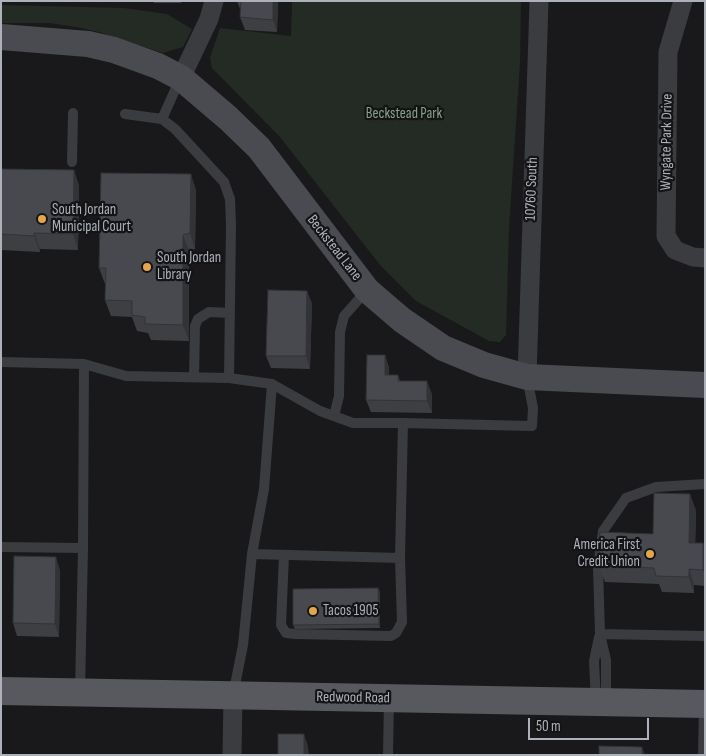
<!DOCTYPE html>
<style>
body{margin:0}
#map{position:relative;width:706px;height:756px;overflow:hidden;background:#19191b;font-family:"Sofia Sans Condensed",sans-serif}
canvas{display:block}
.frame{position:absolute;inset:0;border:2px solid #adb1ba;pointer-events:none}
.scale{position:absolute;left:528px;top:718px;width:121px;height:22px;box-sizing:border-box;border:2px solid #adb1ba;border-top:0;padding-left:6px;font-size:15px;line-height:18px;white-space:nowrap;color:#adb1ba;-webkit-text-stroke:4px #141416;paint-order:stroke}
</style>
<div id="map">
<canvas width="706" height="756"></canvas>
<div class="frame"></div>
<div class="scale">50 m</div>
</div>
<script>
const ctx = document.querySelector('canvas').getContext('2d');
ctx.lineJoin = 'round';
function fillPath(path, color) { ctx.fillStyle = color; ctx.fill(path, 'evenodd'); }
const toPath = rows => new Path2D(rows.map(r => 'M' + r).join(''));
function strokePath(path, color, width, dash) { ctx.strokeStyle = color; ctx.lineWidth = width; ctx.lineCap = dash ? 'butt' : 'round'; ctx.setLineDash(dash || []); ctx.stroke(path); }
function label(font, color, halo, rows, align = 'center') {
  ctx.font = font + ' "Sofia Sans Condensed",sans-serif'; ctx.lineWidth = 4.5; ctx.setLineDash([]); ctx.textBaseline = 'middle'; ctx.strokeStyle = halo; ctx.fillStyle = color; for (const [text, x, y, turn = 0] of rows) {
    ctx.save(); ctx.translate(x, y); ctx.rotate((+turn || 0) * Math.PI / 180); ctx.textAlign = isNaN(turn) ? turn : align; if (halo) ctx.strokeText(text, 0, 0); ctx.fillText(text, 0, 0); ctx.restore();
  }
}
fillPath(toPath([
 [292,1,521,1,520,63,509,228,506,335,500,342,489,341,416,301,380,265,280,137,212,68,210,58,220,28,291,36],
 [1,5,124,8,167,14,192,29,183,47,163,53,99,32,76,27,49,23,1,23]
]), '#232b24');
strokePath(toPath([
 [162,119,180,79],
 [72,162,73,113],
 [1,362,84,364,126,376,229,378,231,225,230,199,224,182,175,129,162,119,125,114],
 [194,377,195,326,198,319,209,312,230,313],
 [229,378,272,384,320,411,353,423,403,423,400,558,252,554,243,645,233,695],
 [334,416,339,396,340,332,344,316,367,290],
 [403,423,532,426,533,408,527,377],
 [1,547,83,548,80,692],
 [83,548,84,364],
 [252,554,264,489,272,384],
 [284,555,281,625,286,633,295,634,391,636,396,633,402,622,400,558],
 [600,634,705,636],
 [606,700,606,660,600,634,598,567,603,531,626,498,656,487,705,484],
 [596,702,594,661,599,637],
 [388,755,389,699],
 [703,755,704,705]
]), '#3a3c40', 10);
strokePath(toPath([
 [683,1,668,52,666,236,675,250,693,257,705,258],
 [181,78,209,19,214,1],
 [527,377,539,1],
 [232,755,233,696]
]), '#3a3c40', 19);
strokePath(toPath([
 [1,37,88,44,114,50,158,66,181,78,228,118,259,148,367,290,402,320,443,348,484,365,527,377,705,385]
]), '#494b50', 26);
strokePath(toPath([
 [1,691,705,704]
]), '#57595e', 28);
fillPath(toPath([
 [154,1,181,1,181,3,154,3],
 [237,1,278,1,277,32,245,30,240,17,240,9],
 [1,169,74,170,79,186,78,250,40,249,40,252,1,250],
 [196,190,195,249,189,251,189,341,151,340,148,333,137,331,132,317,111,316,105,300,105,284,99,268],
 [312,303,310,369,271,368,266,356],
 [385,355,389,368,389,375,398,375,400,381,432,394,432,413,371,412,366,400],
 [696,510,695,543,703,543,705,547,705,586,694,585,694,593,662,592,659,584,605,582,599,566,653,534],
 [60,570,59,637,17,636,13,623],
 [378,588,380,592,380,628,295,629,293,625]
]), '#3e3f43');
fillPath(toPath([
 [273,1,278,1,277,32,273,20],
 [74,170,79,186,78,250,73,234],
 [191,174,196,190,195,249,190,233],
 [34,233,40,249,40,252,34,236],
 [183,235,189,251,189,341,183,325],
 [307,291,312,303,310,369,306,356],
 [385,355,389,368,389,387,385,375],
 [427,381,432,394,432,413,427,401],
 [690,494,696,510,695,559,689,543],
 [703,543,705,547,705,576,703,570],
 [56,557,60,570,59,637,55,624],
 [689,569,694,585,694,593,689,577],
 [378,588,380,592,380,628,379,624],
 [304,734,308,746,309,755,304,755],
 [642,747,645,755,642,755]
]), '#323337');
const building = toPath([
 [241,1,273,1,273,20,240,17,241,1],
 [1,169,74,170,73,234,34,233,34,236,1,234,1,169],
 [101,173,191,174,190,233,183,235,183,325,145,324,145,317,132,315,132,301,105,300,106,268,99,268,101,173],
 [268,290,307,291,306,356,266,356,268,290],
 [367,355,385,355,385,375,398,375,398,381,427,381,427,401,366,400,367,355],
 [654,493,690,494,689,543,703,543,703,570,689,569,689,577,656,576,654,568,599,566,600,532,653,534,654,493],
 [14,556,56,557,55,624,13,623,14,556],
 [378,588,379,624,293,625,293,589,378,588],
 [278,734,304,734,304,755,278,755,278,734],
 [599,746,642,747,642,755,599,755,599,746]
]);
fillPath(building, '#48494e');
strokePath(building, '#323337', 1);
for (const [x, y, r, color] of [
 [42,219,5,"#e3a749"],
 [147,267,5,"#e3a749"],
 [650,554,5,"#e3a749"],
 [313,611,5,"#e3a749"]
]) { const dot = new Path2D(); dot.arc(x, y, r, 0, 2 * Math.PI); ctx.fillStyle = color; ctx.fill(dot); strokePath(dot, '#141416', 2); }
label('15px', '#85a386', '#141416', [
 ["Beckstead Park",404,114]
]);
label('15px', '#adb1ba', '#141416', [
 ["Wyngate Park Drive",667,142,-89],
 ["10760 South",532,189,-88],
 ["Beckstead Lane",334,248,52],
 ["Redwood Road",353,698,1]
]);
label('15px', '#adb1ba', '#141416', [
 ["South Jordan",52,210],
 ["Municipal Court",52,227],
 ["South Jordan",157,258],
 ["Library",157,275],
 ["America First",640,545,"right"],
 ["Credit Union",640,562,"right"],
 ["Tacos 1905",323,611]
], 'left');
</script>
